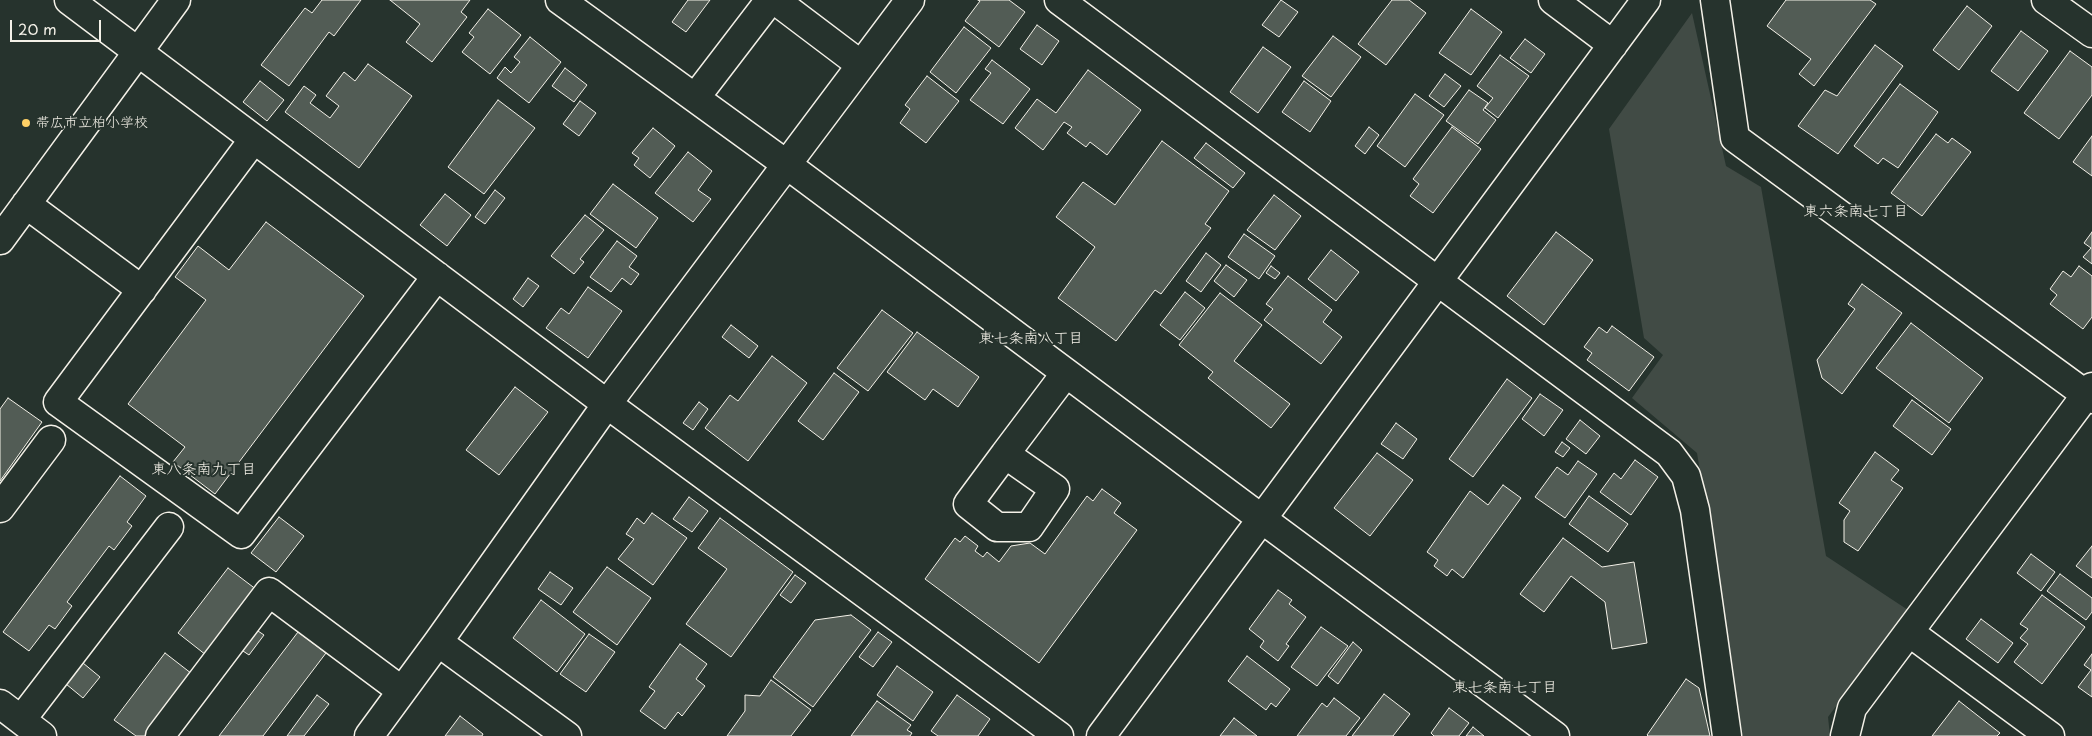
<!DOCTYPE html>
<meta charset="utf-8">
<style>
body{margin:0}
#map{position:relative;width:2092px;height:736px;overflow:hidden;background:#26332d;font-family:"Playpen Sans",sans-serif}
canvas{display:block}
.scale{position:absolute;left:10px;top:20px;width:91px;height:22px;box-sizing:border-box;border:2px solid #f4f1e8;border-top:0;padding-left:6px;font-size:15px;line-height:18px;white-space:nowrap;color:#f4f1e8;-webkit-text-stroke:4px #26332d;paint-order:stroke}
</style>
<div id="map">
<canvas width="2092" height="736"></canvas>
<div class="scale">20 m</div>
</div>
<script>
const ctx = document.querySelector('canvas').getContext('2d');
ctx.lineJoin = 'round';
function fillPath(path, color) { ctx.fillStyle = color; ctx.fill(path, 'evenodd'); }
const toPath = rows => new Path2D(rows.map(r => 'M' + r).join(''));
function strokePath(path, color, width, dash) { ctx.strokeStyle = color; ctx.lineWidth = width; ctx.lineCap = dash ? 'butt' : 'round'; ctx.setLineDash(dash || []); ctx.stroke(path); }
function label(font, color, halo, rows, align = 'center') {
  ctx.font = font + ' "Playpen Sans","Klee One",sans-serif'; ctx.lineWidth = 4; ctx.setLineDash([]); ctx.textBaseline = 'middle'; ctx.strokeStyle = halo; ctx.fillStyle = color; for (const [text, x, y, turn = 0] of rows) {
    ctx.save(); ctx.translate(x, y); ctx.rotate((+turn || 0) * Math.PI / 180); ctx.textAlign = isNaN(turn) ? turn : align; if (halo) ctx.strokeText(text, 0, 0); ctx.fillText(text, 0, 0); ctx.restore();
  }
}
fillPath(toPath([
 [1692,13,1726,166,1761,187,1826,556,1908,610,1828,717,1830,736,1743,736,1697,453,1632,398,1663,355,1644,338,1609,129]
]), '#414b45');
const building = toPath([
 [322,0,361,0,334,36,329,32,289,86,261,65,305,8,312,13,322,0],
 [390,0,470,0,461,12,467,17,432,62,406,42,420,24,390,0],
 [688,0,710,0,686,32,672,22,688,0],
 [978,0,1009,0,1025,12,999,47,965,21,980,1,978,0],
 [1281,0,1298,12,1279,37,1262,25,1281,0],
 [1392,0,1409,0,1426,13,1386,65,1358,44,1392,0],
 [1786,0,1870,0,1876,4,1814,86,1799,74,1811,59,1767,26,1786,0],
 [1967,6,1992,26,1959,70,1933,50,1967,6],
 [488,9,521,35,490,74,462,52,474,37,469,33,488,9],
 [1471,9,1502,32,1471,75,1439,53,1471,9],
 [1037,25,1059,41,1042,65,1020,49,1037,25],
 [964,27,991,48,956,93,930,72,964,27],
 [2021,31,2048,51,2018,91,1991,71,2021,31],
 [1333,36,1361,57,1331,97,1302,76,1333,36],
 [530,37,561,62,529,103,497,78,505,67,511,73,520,62,514,57,530,37],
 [1525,39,1545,54,1531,73,1510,58,1525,39],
 [1875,45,1903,66,1838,154,1798,126,1825,90,1837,96,1875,45],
 [1263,47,1291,67,1258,113,1230,92,1263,47],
 [2070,51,2092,67,2092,95,2059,139,2024,113,2070,51],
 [1500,55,1529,76,1498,118,1485,108,1493,98,1477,86,1500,55],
 [992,60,1030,89,1003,124,970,100,991,73,985,69,992,60],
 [368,64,412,96,359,168,285,112,304,86,316,95,310,103,330,118,339,106,326,96,344,72,355,81,368,64],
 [565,68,587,85,574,102,552,86,565,68],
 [1088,70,1141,110,1107,155,1090,142,1086,147,1067,133,1072,127,1064,122,1043,150,1015,128,1037,99,1056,113,1088,70],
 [1445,74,1461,86,1444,107,1429,96,1445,74],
 [927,76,959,101,926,143,900,123,910,109,905,105,927,76],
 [260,81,284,100,267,121,243,102,260,81],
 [1304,81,1331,101,1310,132,1282,112,1304,81],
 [1900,84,1938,112,1898,168,1883,158,1878,164,1854,146,1900,84],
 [1469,90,1488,103,1483,110,1496,120,1478,144,1446,121,1469,90],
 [1415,94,1444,115,1405,167,1377,146,1415,94],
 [498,100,535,128,484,194,448,167,498,100],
 [580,101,596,113,579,136,563,124,580,101],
 [1369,127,1379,135,1365,154,1355,146,1369,127],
 [1452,127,1481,149,1433,213,1410,196,1419,184,1413,179,1452,127],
 [653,128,675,146,650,178,634,165,639,158,632,153,653,128],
 [1936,134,1948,143,1952,138,1971,152,1922,216,1891,193,1936,134],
 [2092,136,2092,176,2073,162,2092,136],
 [1162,141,1229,191,1205,224,1211,228,1161,294,1155,290,1116,341,1058,298,1095,247,1056,217,1083,182,1115,205,1162,141],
 [1206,143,1245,173,1233,188,1194,158,1206,143],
 [688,152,712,171,698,190,711,199,693,222,655,193,688,152],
 [613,184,658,218,636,248,590,214,613,184],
 [495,190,505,198,485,224,475,217,495,190],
 [445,194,471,215,447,246,420,225,445,194],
 [1274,195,1301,216,1275,250,1247,230,1274,195],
 [585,215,604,230,580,259,584,262,574,274,551,256,585,215],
 [266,222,364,296,215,494,173,462,185,447,128,404,206,300,175,277,198,246,229,270,266,222],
 [1556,232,1593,260,1544,325,1507,296,1556,232],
 [2092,232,2092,264,2083,257,2091,248,2084,243,2092,232],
 [1244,234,1275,256,1259,279,1228,257,1244,234],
 [617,241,637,256,629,267,639,274,631,285,622,278,611,292,590,277,617,241],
 [1331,250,1359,272,1336,301,1308,279,1331,250],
 [1206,253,1221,265,1201,292,1186,281,1206,253],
 [1226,265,1247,280,1234,297,1214,281,1226,265],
 [1271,266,1280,273,1275,279,1266,273,1271,266],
 [2079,266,2092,276,2092,317,2083,329,2050,304,2057,295,2050,289,2063,271,2071,277,2079,266],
 [1288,276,1332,310,1323,322,1342,337,1321,364,1264,320,1273,309,1266,304,1288,276],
 [528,278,539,286,523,307,513,299,528,278],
 [1862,284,1902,313,1842,394,1822,378,1817,360,1855,309,1848,304,1862,284],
 [588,287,622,311,588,358,546,328,561,308,569,314,588,287],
 [1185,292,1205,308,1180,340,1160,325,1185,292],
 [1220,293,1262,325,1234,361,1290,404,1271,428,1208,378,1213,372,1179,345,1220,293],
 [882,310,913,333,868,391,837,368,882,310],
 [1911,323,1983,378,1949,423,1876,368,1911,323],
 [731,325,758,346,749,358,722,337,731,325],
 [1612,326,1654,357,1629,391,1587,360,1592,353,1584,347,1599,327,1607,333,1612,326],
 [917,332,979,377,958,407,933,389,925,400,887,372,917,332],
 [772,356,807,383,748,461,705,428,730,395,738,401,772,356],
 [834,373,859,392,823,440,798,421,834,373],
 [1507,379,1532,398,1473,477,1449,459,1507,379],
 [515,387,548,412,499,475,466,450,515,387],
 [1540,394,1563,410,1544,436,1522,419,1540,394],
 [8,398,42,422,0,481,0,409,8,398],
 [1912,400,1951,429,1932,455,1893,426,1912,400],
 [699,402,708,409,693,430,683,423,699,402],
 [1580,420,1600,436,1586,454,1566,439,1580,420],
 [1396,423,1417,439,1403,459,1381,444,1396,423],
 [1562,442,1570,448,1563,457,1555,452,1562,442],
 [1875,452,1899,470,1891,480,1903,488,1858,551,1844,542,1844,520,1850,511,1839,503,1875,452],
 [1377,453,1413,480,1370,536,1334,508,1377,453],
 [1635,460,1658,477,1631,515,1600,492,1614,473,1621,479,1635,460],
 [1578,461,1597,474,1565,518,1535,497,1557,467,1568,475,1578,461],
 [120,476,146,496,127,522,132,526,114,550,109,546,67,602,72,606,55,629,49,625,29,651,3,632,120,476],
 [1503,485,1521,498,1463,578,1452,569,1447,576,1434,566,1438,560,1427,552,1470,491,1488,505,1503,485],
 [1102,489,1121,503,1114,513,1137,530,1039,663,925,579,955,538,960,542,965,536,978,546,975,551,983,557,987,552,999,562,1011,546,1030,543,1045,554,1087,496,1093,501,1102,489],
 [1589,496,1628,524,1608,552,1569,524,1589,496],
 [689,497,708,511,692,532,673,519,689,497],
 [652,513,687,538,653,585,618,559,634,539,626,534,637,518,644,524,652,513],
 [279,517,304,536,276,572,251,553,279,517],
 [720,518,793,572,731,657,686,624,727,569,698,548,720,518],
 [1563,538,1602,567,1634,562,1647,643,1612,649,1605,602,1571,576,1544,612,1520,594,1563,538],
 [2092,546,2092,578,2076,566,2092,546],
 [2031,554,2055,572,2041,591,2017,573,2031,554],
 [607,567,651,598,617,645,573,612,607,567],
 [228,568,257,590,206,655,178,633,228,568],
 [550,572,573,588,561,605,538,589,550,572],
 [2060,574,2092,598,2092,612,2086,620,2047,591,2060,574],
 [795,575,806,583,791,603,780,595,795,575],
 [1278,590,1292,600,1289,604,1306,617,1286,644,1289,646,1278,661,1260,647,1264,641,1249,629,1278,590],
 [2042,595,2085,627,2042,684,2014,662,2028,644,2020,638,2028,629,2020,624,2042,595],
 [541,600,585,634,557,672,513,638,541,600],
 [851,615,871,630,813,707,773,677,815,620,851,615],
 [1981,619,2013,643,1998,663,1966,639,1981,619],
 [252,627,264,635,249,655,237,647,252,627],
 [1321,627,1348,646,1317,686,1291,667,1321,627],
 [298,632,326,653,263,736,219,736,298,632],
 [878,632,892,642,873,667,859,657,878,632],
 [589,634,615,652,586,692,560,674,589,634],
 [1353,642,1362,650,1338,684,1328,676,1353,642],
 [680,644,707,664,696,679,705,686,682,716,678,712,665,729,640,711,655,691,649,687,680,644],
 [165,653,196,677,150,736,136,736,114,720,165,653],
 [2092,654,2092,697,2078,687,2091,670,2084,665,2092,654],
 [1247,656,1290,689,1276,707,1271,703,1266,710,1228,681,1247,656],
 [83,663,100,677,83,698,66,684,83,663],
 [897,666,933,692,913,721,877,695,897,666],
 [1686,679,1699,688,1710,736,1648,736,1647,735,1686,679],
 [771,680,811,710,791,736,727,736,745,711,745,695,760,696,771,680],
 [1384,694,1410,714,1393,736,1352,736,1384,694],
 [317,695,329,704,304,736,287,736,317,695],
 [957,695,990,719,978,736,938,736,931,731,957,695],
 [1334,698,1360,718,1346,736,1297,736,1322,703,1327,707,1334,698],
 [877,701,911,725,907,730,912,733,910,736,851,736,877,701],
 [1959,701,2000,733,1997,736,1932,736,1959,701],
 [1449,708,1469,723,1459,736,1434,736,1431,733,1449,708],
 [460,716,483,734,482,736,445,736,460,716],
 [1234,718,1257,736,1220,736,1234,718],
 [1473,727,1484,736,1466,736,1473,727]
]);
fillPath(building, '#525c55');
strokePath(building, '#f4f1e8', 1);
const minor = toPath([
 [69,0,607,404,1059,736],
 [560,0,786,164,1262,519,1555,736],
 [775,0,861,65],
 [1059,0,1669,453,1686,476,1695,510,1727,736],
 [1553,0,1613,45],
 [1715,0,1735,138,2092,399],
 [2046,0,2092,33],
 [695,98,770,0],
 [254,139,58,402,241,534,437,276],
 [26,204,142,290],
 [0,240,176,0],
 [1005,454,968,504,997,527,1029,527,1055,489,1005,454,1066,373],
 [0,508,51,440],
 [1909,632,2050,736],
 [438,642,567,736],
 [0,704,42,736],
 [21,720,169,527],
 [160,736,269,592,402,691],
 [369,736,438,642,607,404,910,0],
 [1101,736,1646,0],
 [1845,736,1852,708,2092,387]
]);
strokePath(minor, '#f4f1e8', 31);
strokePath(minor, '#26332d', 28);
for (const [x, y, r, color] of [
 [26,123,5,"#ffd166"]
]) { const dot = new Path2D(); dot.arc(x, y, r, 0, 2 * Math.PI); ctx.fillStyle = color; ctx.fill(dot); strokePath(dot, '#26332d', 2); }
label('14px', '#f4f1e8', '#26332d', [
 ["帯広市立柏小学校",36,123]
], 'left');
label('15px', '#f4f1e8', '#26332d', [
 ["東六条南七丁目",1856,212],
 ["東七条南八丁目",1031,339],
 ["東八条南九丁目",204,470],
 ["東七条南七丁目",1505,688]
]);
</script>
